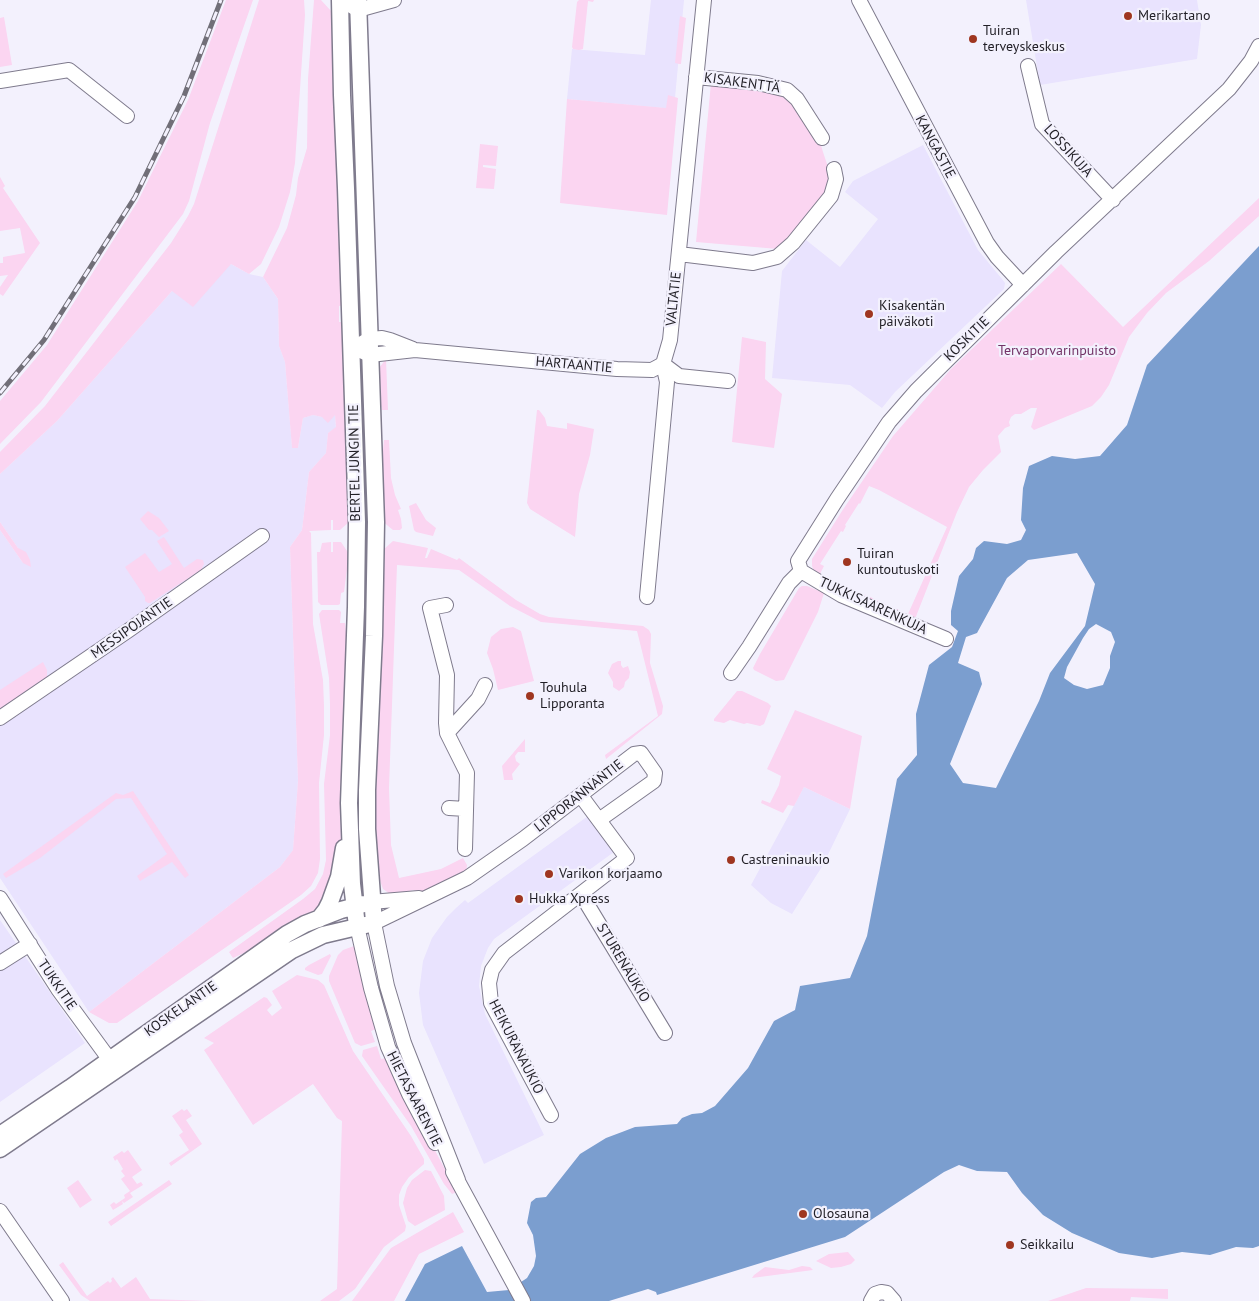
<!DOCTYPE html>
<meta charset="utf-8">
<style>
body{margin:0}
canvas{display:block;background:#f3f1fd}
</style>
<canvas width="1259" height="1301"></canvas>
<script>
const ctx = document.querySelector('canvas').getContext('2d');
ctx.lineJoin = 'round';
function fillPath(path, color) { ctx.fillStyle = color; ctx.fill(path, 'evenodd'); }
const toPath = rows => new Path2D(rows.map(r => 'M' + r).join(''));
function strokePath(path, color, width, dash) { ctx.strokeStyle = color; ctx.lineWidth = width; ctx.lineCap = dash ? 'butt' : 'round'; ctx.setLineDash(dash || []); ctx.stroke(path); }
function label(font, color, halo, rows, align = 'center') {
  ctx.font = font + ' "PT Sans",sans-serif'; ctx.lineWidth = 4.5; ctx.setLineDash([]); ctx.textBaseline = 'middle'; ctx.strokeStyle = halo; ctx.fillStyle = color; for (const [text, x, y, turn = 0] of rows) {
    ctx.save(); ctx.translate(x, y); ctx.rotate((+turn || 0) * Math.PI / 180); ctx.textAlign = isNaN(turn) ? turn : align; if (halo) ctx.strokeText(text, 0, 0); ctx.fillText(text, 0, 0); ctx.restore();
  }
}
fillPath(toPath([
 [651,0,684,0,674,109,567,99,572,49,645,55],
 [1026,0,1197,0,1201,25,1197,59,1040,85],
 [923,145,978,250,1002,279,1005,283,1004,289,895,392,882,408,850,385,772,378,782,271,806,240,840,267,878,219,845,192,853,181],
 [231,264,249,274,263,277,278,299,279,346,285,362,292,447,298,448,303,418,313,415,322,417,335,414,336,428,328,433,326,453,309,472,302,530,290,547,298,781,293,850,280,867,89,1012,0,878,0,530,23,563,18,548,0,522,0,474,57,421,172,291],
 [804,787,850,809,823,865,792,914,771,903,751,885],
 [588,816,614,852,494,939,488,948,481,966,479,986,485,1014,544,1135,484,1164,423,1025,419,993,423,961,432,938,447,917,456,908,465,900,468,903],
 [0,920,85,1043,0,1102]
]), '#e9e3fe');
fillPath(toPath([
 [226,0,253,0,210,123,189,201,183,214,41,402,0,444,0,401,47,345,138,201,188,100],
 [259,0,304,0,305,15,295,163,290,192,279,227,261,264,249,274,231,264,193,307,172,291,57,421,0,474,0,452,45,406,171,243,188,216,194,204],
 [314,0,321,0,332,12,343,305,339,306,339,322,343,322,348,447,349,522,340,530,333,530,333,520,331,520,331,530,309,531,311,533,313,624,323,680,324,706,324,735,319,783,320,859,318,873,311,886,301,895,117,1023,109,1023,89,1012,280,867,293,850,298,781,290,547,302,530,309,472,326,453,328,433,336,427,335,415,328,423,322,417,313,415,303,418,298,448,292,448,285,362,279,346,278,299,263,277,287,228,296,195,298,178,307,148,308,79],
 [579,0,594,0,593,2,588,1,583,49,579,50,573,49,572,47,577,2],
 [680,16,686,18,681,64,679,64,675,63],
 [4,17,12,65,0,67,0,18],
 [711,83,759,87,788,96,820,142,823,152,830,173,827,192,791,239,778,249,696,242],
 [668,95,678,98,667,215,560,203,567,99,666,108],
 [480,144,498,146,496,166,483,165,483,167,496,169,494,189,476,188],
 [0,177,5,186,3,188,40,243,3,296,0,294,0,287,8,275,0,276,0,263,3,263,3,257,25,253,20,228,0,231],
 [1259,198,1259,216,1209,261,1166,293,1147,313,1129,337,1109,385,1101,397,1092,406,1034,430,1031,427,1037,408,1031,408,1021,414,1015,414,1011,417,1009,422,1010,426,1005,428,998,436,1001,452,983,470,969,487,957,512,915,619,849,592,850,589,857,591,908,614,947,527,879,490,869,486,860,504,859,503,845,525,846,526,843,532,841,531,820,564,824,566,819,576,814,571,812,566,812,559,842,511,893,436,951,369,1061,264,1123,327],
 [742,337,766,342,765,379,782,394,774,448,732,442],
 [386,359,388,410,382,410,377,384,379,368],
 [537,410,539,410,545,418,547,426,567,429,567,423,594,429,590,455,579,494,575,537,530,509,527,503],
 [384,440,389,440,391,478,395,495,401,509,398,510,401,519,402,528,400,530,393,530,382,521,380,481],
 [416,503,426,520,436,528,433,536,416,532,414,530,409,506],
 [148,511,159,518,169,531,159,537,152,530,149,530,140,519],
 [0,522,18,548,26,552,30,560,31,567,23,563,0,530],
 [164,537,184,568,197,559,203,560,204,564,201,570,150,603,148,603,145,601,145,597,125,567,145,553,159,572,172,564,157,541],
 [393,541,428,548,425,558,427,558,431,549,457,560,459,558,516,600,540,614,549,617,643,626,649,630,651,634,650,663,663,706,662,714,606,759,605,755,658,716,637,631,541,622,510,606,459,570,397,565,389,788,391,845,399,878,441,869,463,858,467,865,466,873,421,893,413,890,406,892,401,896,390,894,383,889,377,872,372,800,382,615,383,550],
 [331,542,331,552,333,552,333,542,341,542,349,554,344,592,341,593,340,604,338,605,321,605,318,602,317,552,320,552,322,543],
 [802,586,807,586,824,593,818,612,784,680,776,681,754,670,753,668,760,654,799,588],
 [322,610,339,610,341,612,340,623,345,623,348,654,340,798,341,844,323,907,257,947,233,958,229,952,303,899,315,889,323,874,326,860,324,784,330,735,330,705,329,678,319,614],
 [513,627,521,631,534,681,498,690,493,669,487,653,491,637,501,629],
 [618,661,621,661,621,665,623,668,628,666,630,672,629,678,625,682,624,687,619,691,613,687,613,682,608,673,612,664],
 [43,662,47,670,47,677,0,709,0,690],
 [737,691,742,691,768,703,771,706,764,724,760,726,747,723,744,724,730,720,724,723,714,721,714,719],
 [795,710,862,736,850,809,804,787,794,806,788,805,783,813,761,803,762,800,770,803,779,785,781,776,767,769],
 [525,739,525,752,518,752,515,756,516,761,520,764,512,774,513,780,504,780,502,766],
 [133,791,189,875,185,878,172,862,140,881,137,876,167,854,131,798,116,799,40,858,6,878,3,874,116,793,123,795],
 [354,946,357,952,376,1029,371,1031,375,1042,361,1046,355,1043,329,981,329,976,338,955,343,950],
 [330,954,331,956,322,974,318,975,305,970,305,968,309,965],
 [297,975,318,980,324,985,353,1051,411,1136,424,1159,424,1164,409,1177,402,1187,399,1195,399,1205,406,1226,405,1231,384,1247,355,1289,339,1301,320,1301,337,1289,342,1121,337,1118,313,1084,253,1125,204,1050,214,1043,204,1038,264,997,267,998,272,1005,267,1010,272,1016,282,1008,272,991],
 [377,1046,381,1059,386,1058,457,1192,452,1194,444,1184,411,1126,362,1056,363,1050],
 [182,1109,184,1111,187,1109,192,1116,186,1120,202,1144,171,1166,169,1163,189,1150,179,1135,183,1132,172,1116],
 [128,1150,142,1170,132,1177,137,1184,141,1182,143,1185,130,1193,133,1197,124,1203,122,1201,123,1204,113,1210,110,1205,114,1202,116,1204,125,1198,124,1195,130,1191,121,1179,125,1176,121,1171,123,1169,117,1159,115,1161,113,1157,122,1151,124,1153],
 [425,1170,431,1171,444,1196,445,1210,415,1226,408,1221,403,1203,407,1188,412,1180],
 [78,1180,92,1200,80,1208,67,1188],
 [169,1180,172,1184,111,1226,108,1222],
 [453,1212,464,1232,419,1254,394,1301,352,1301,391,1248],
 [848,1252,855,1260,851,1264,841,1267,831,1268,816,1261,829,1254],
 [63,1262,87,1296,108,1281,110,1283,112,1281,111,1279,113,1277,121,1288,136,1277,150,1299,209,1301,90,1301,81,1295,59,1265],
 [802,1266,810,1267,813,1270,752,1278,754,1275,765,1267,789,1270],
 [1086,1288,1168,1289,1168,1299,1131,1297,1130,1301,1048,1301]
]), '#fbd5f1');
fillPath(toPath([
 [1259,246,1259,1246,1253,1248,1236,1247,1210,1255,1182,1252,1152,1258,1119,1253,1072,1233,1043,1215,1022,1193,1007,1172,977,1171,959,1165,944,1172,845,1237,657,1295,656,1292,648,1289,609,1301,405,1301,425,1264,462,1246,487,1292,509,1290,527,1278,534,1266,536,1256,533,1235,527,1223,531,1202,536,1198,546,1197,580,1154,606,1138,622,1132,635,1127,677,1124,682,1118,692,1114,702,1113,715,1106,748,1068,774,1021,795,1010,800,986,850,978,867,936,897,779,917,755,916,714,929,665,952,647,958,631,951,625,951,611,959,576,973,559,976,548,984,541,1007,544,1021,540,1026,530,1021,520,1023,488,1029,466,1052,456,1075,459,1100,456,1127,425,1147,365],
 [1077,553,1095,584,1085,626,1050,673,1039,701,996,788,963,783,950,764,982,684,979,672,958,663,966,637,977,633,1007,578,1028,560],
 [1096,624,1111,632,1115,642,1110,656,1110,668,1103,685,1087,689,1074,685,1064,678,1067,667,1083,638,1089,629]
]), '#7b9ecf');
const minor = toPath([
 [341,0,358,10,394,0],
 [859,0,987,243,997,257,1023,285],
 [1028,66,1042,124,1113,200],
 [696,77,758,83,787,90,797,99,822,138],
 [0,81,69,70,127,116],
 [679,254,753,263,777,257,793,243,831,196,836,179,834,169],
 [362,343,369,339,382,338,390,340,413,349],
 [352,347,370,355,415,350,617,369,652,370,663,364],
 [663,364,679,376,728,381],
 [801,571,798,561,837,499,889,422,916,391,1056,252,1229,89,1251,61,1259,46],
 [801,571,841,595,946,639],
 [647,597,667,382,663,364,670,340,704,0],
 [446,605,430,608,447,675,446,723,447,733,467,773,465,849],
 [731,673,749,647,789,583,801,571],
 [0,718,129,630,262,536],
 [447,733,478,699,485,685],
 [449,808,466,809],
 [581,894,665,1033],
 [0,898,58,989,115,1067],
 [371,902,419,898],
 [357,926,371,988,388,1047,409,1094,435,1143],
 [0,963,30,944],
 [551,1115,491,1003,489,983,492,970,504,953,627,858,581,796],
 [453,1172,523,1301],
 [458,1180,404,1043,387,986,374,923,467,878,523,839,634,754,641,753,655,773,654,781,599,820],
 [0,1211,62,1301],
 [871,1301,875,1294,881,1292,887,1293,894,1301]
]);
const major = toPath([
 [340,0,342,95,346,188,357,522,356,607,349,803,352,884,357,926],
 [319,919,326,910,330,902,339,877,344,848],
 [0,1135,70,1088,287,934,305,924,341,910,364,904],
 [0,1149,292,950,323,935,374,923,367,829,367,790,374,636,376,522,358,0]
]);
strokePath(minor, '#7f7b8d', 16);
strokePath(major, '#7f7b8d', 19);
strokePath(minor, '#fff', 14);
strokePath(major, '#fff', 16);
const rail = toPath([
 [0,393,44,340,135,197,184,96,221,0]
]);
strokePath(rail, '#716f78', 5);
strokePath(rail, '#f3f1fd', 3, [9]);
for (const [x, y, r, color] of [
 [1128,16,5,"#9f3620"],
 [973,39,5,"#9f3620"],
 [869,314,5,"#9f3620"],
 [847,562,5,"#9f3620"],
 [530,696,5,"#9f3620"],
 [731,860,5,"#9f3620"],
 [549,874,5,"#9f3620"],
 [519,899,5,"#9f3620"],
 [803,1214,5,"#9f3620"],
 [1010,1245,5,"#9f3620"]
]) { const dot = new Path2D(); dot.arc(x, y, r, 0, 2 * Math.PI); ctx.fillStyle = color; ctx.fill(dot); strokePath(dot, '#f3f1fd', 2); }
label('14px', '#211f26', '#f3f1fd', [
 ["Merikartano",1138,16],
 ["Tuiran",983,31],
 ["terveyskeskus",983,47],
 ["Kisakentän",879,306],
 ["päiväkoti",879,322],
 ["Tuiran",857,554],
 ["kuntoutuskoti",857,570],
 ["Touhula",540,688],
 ["Lipporanta",540,704],
 ["Castreninaukio",741,860],
 ["Varikon korjaamo",559,874],
 ["Hukka Xpress",529,899],
 ["Olosauna",813,1214],
 ["Seikkailu",1020,1245]
], 'left');
label('14px', '#211f26', '#f3f1fd', [
 ["KISAKENTTÄ",742,83,8],
 ["KANGASTIE",935,147,62],
 ["LOSSIKUJA",1068,151,48],
 ["VALTATIE",674,299,-84],
 ["KOSKITIE",967,339,-44],
 ["HARTAANTIE",574,365,5],
 ["BERTEL JUNGIN TIE",355,463,-91],
 ["TUKKISAARENKUJA",873,606,25],
 ["MESSIPOJANTIE",132,628,-35],
 ["LIPPORANNANTIE",579,796,-38],
 ["STURENAUKIO",623,963,59],
 ["TUKKITIE",57,985,56],
 ["KOSKELANTIE",181,1009,-35],
 ["HEIKURANAUKIO",516,1047,63],
 ["HIETASAARENTIE",414,1099,63]
]);
label('14px', '#733367', '#f3f1fd', [
 ["Tervaporvarinpuisto",1057,351]
]);
</script>
